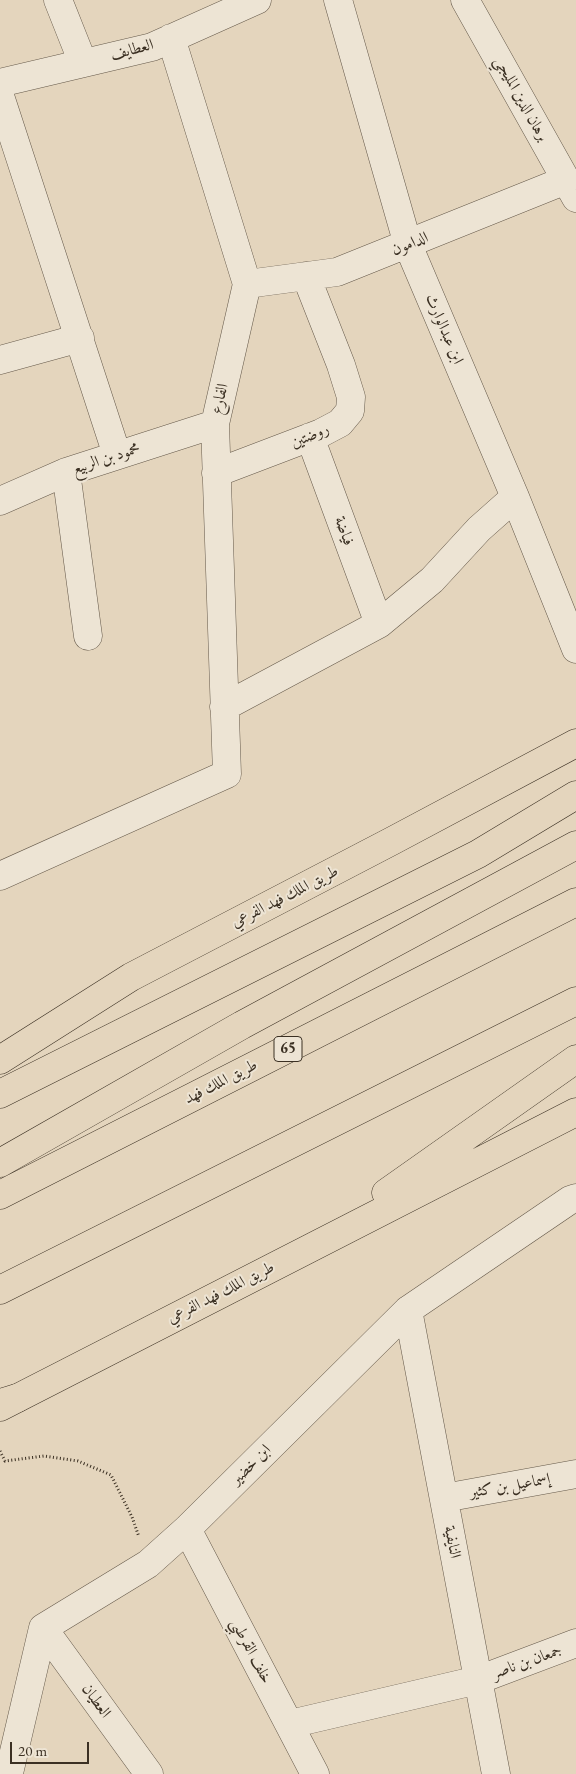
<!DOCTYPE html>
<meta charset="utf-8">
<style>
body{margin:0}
#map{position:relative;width:576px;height:1774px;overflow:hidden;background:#e4d5bd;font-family:"EB Garamond",serif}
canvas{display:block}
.scale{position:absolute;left:10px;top:1742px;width:79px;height:22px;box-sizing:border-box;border:2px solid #3b3023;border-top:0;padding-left:6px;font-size:15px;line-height:18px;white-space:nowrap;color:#3b3023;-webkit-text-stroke:4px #ede4d4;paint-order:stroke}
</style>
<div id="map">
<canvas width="576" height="1774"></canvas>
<div class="scale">20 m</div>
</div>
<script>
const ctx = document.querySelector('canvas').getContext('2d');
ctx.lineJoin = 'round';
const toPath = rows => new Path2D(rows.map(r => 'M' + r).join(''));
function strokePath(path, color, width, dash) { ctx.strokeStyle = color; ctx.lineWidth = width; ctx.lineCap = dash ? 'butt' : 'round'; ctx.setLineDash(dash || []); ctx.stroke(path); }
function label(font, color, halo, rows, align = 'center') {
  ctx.font = font + ' "EB Garamond",Amiri,serif'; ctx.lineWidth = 4; ctx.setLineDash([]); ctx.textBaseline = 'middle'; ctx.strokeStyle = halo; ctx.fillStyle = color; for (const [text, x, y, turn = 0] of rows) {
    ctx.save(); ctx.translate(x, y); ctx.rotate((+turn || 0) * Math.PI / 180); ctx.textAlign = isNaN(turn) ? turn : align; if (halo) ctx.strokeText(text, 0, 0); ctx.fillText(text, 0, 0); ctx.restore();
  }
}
const minor = toPath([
 [58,0,83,63],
 [338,0,408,245,515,497,576,649],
 [465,0,576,198],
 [0,83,152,47,257,0],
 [0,96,117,455],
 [247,284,337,272,566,180],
 [0,360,80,338],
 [310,437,379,624],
 [66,472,88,636],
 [216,473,321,433,340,423,350,411,351,397,341,365,306,276],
 [0,501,66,472,215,424],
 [224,707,379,624,432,580,479,529,515,497],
 [0,876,227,774,215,424,247,284,171,38],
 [408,1310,496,1774],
 [444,1498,576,1474],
 [187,1529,315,1774],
 [43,1628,149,1774],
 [290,1724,478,1680,576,1643],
 [0,1772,9,1773,43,1628,148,1564,187,1529,408,1310,570,1200,576,1198]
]);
const major = toPath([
 [0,1060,131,977,392,841,576,743],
 [0,1094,478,854,576,795],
 [386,1193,576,1059],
 [0,1407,576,1112]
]);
const highway = toPath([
 [0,1163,242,1025,576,845],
 [0,1195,576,902],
 [0,1290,576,1001],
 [0,1403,17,1398]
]);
strokePath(minor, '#65594a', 29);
strokePath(major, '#3b3023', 29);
strokePath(highway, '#3b3023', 29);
strokePath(toPath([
 [0,1451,5,1461,44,1456,78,1461,111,1475,132,1517,139,1537]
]), '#3b3023', 3, [1, 2.5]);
strokePath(minor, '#ede4d4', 28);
strokePath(major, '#e4d5bd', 28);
strokePath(highway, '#e4d5bd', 28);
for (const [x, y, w] of [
 [288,1049,28]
]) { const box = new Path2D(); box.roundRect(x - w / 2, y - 12.5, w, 25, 4); ctx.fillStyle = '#ede4d4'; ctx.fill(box); strokePath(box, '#3b3023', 1); }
label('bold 15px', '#3b3023', null, [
 ["65",288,1049]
]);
label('16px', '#3b3023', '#ede4d4', [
 ["العطايف",132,50,-15],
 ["برهان الدين المليجي",521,99,61],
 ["الدامون",410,244,-22],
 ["ابن عبدالوارث",444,329,67],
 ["الفارع",220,399,-77],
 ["روضتين",310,436,-23],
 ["محمود بن الربيع",106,459,-18],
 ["فياضة",344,531,70],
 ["طريق الملك فهد الفرعي",285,897,-27],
 ["طريق الملك فهد",221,1082,-27],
 ["طريق الملك فهد الفرعي",221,1293,-27],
 ["ابن خضير",251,1465,-45],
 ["إسماعيل بن كثير",510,1486,-10],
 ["النايفية",452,1542,79],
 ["خلف القرطبي",251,1651,62],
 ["جمعان بن ناصر",527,1662,-20],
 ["العطيان",96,1701,54]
]);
</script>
